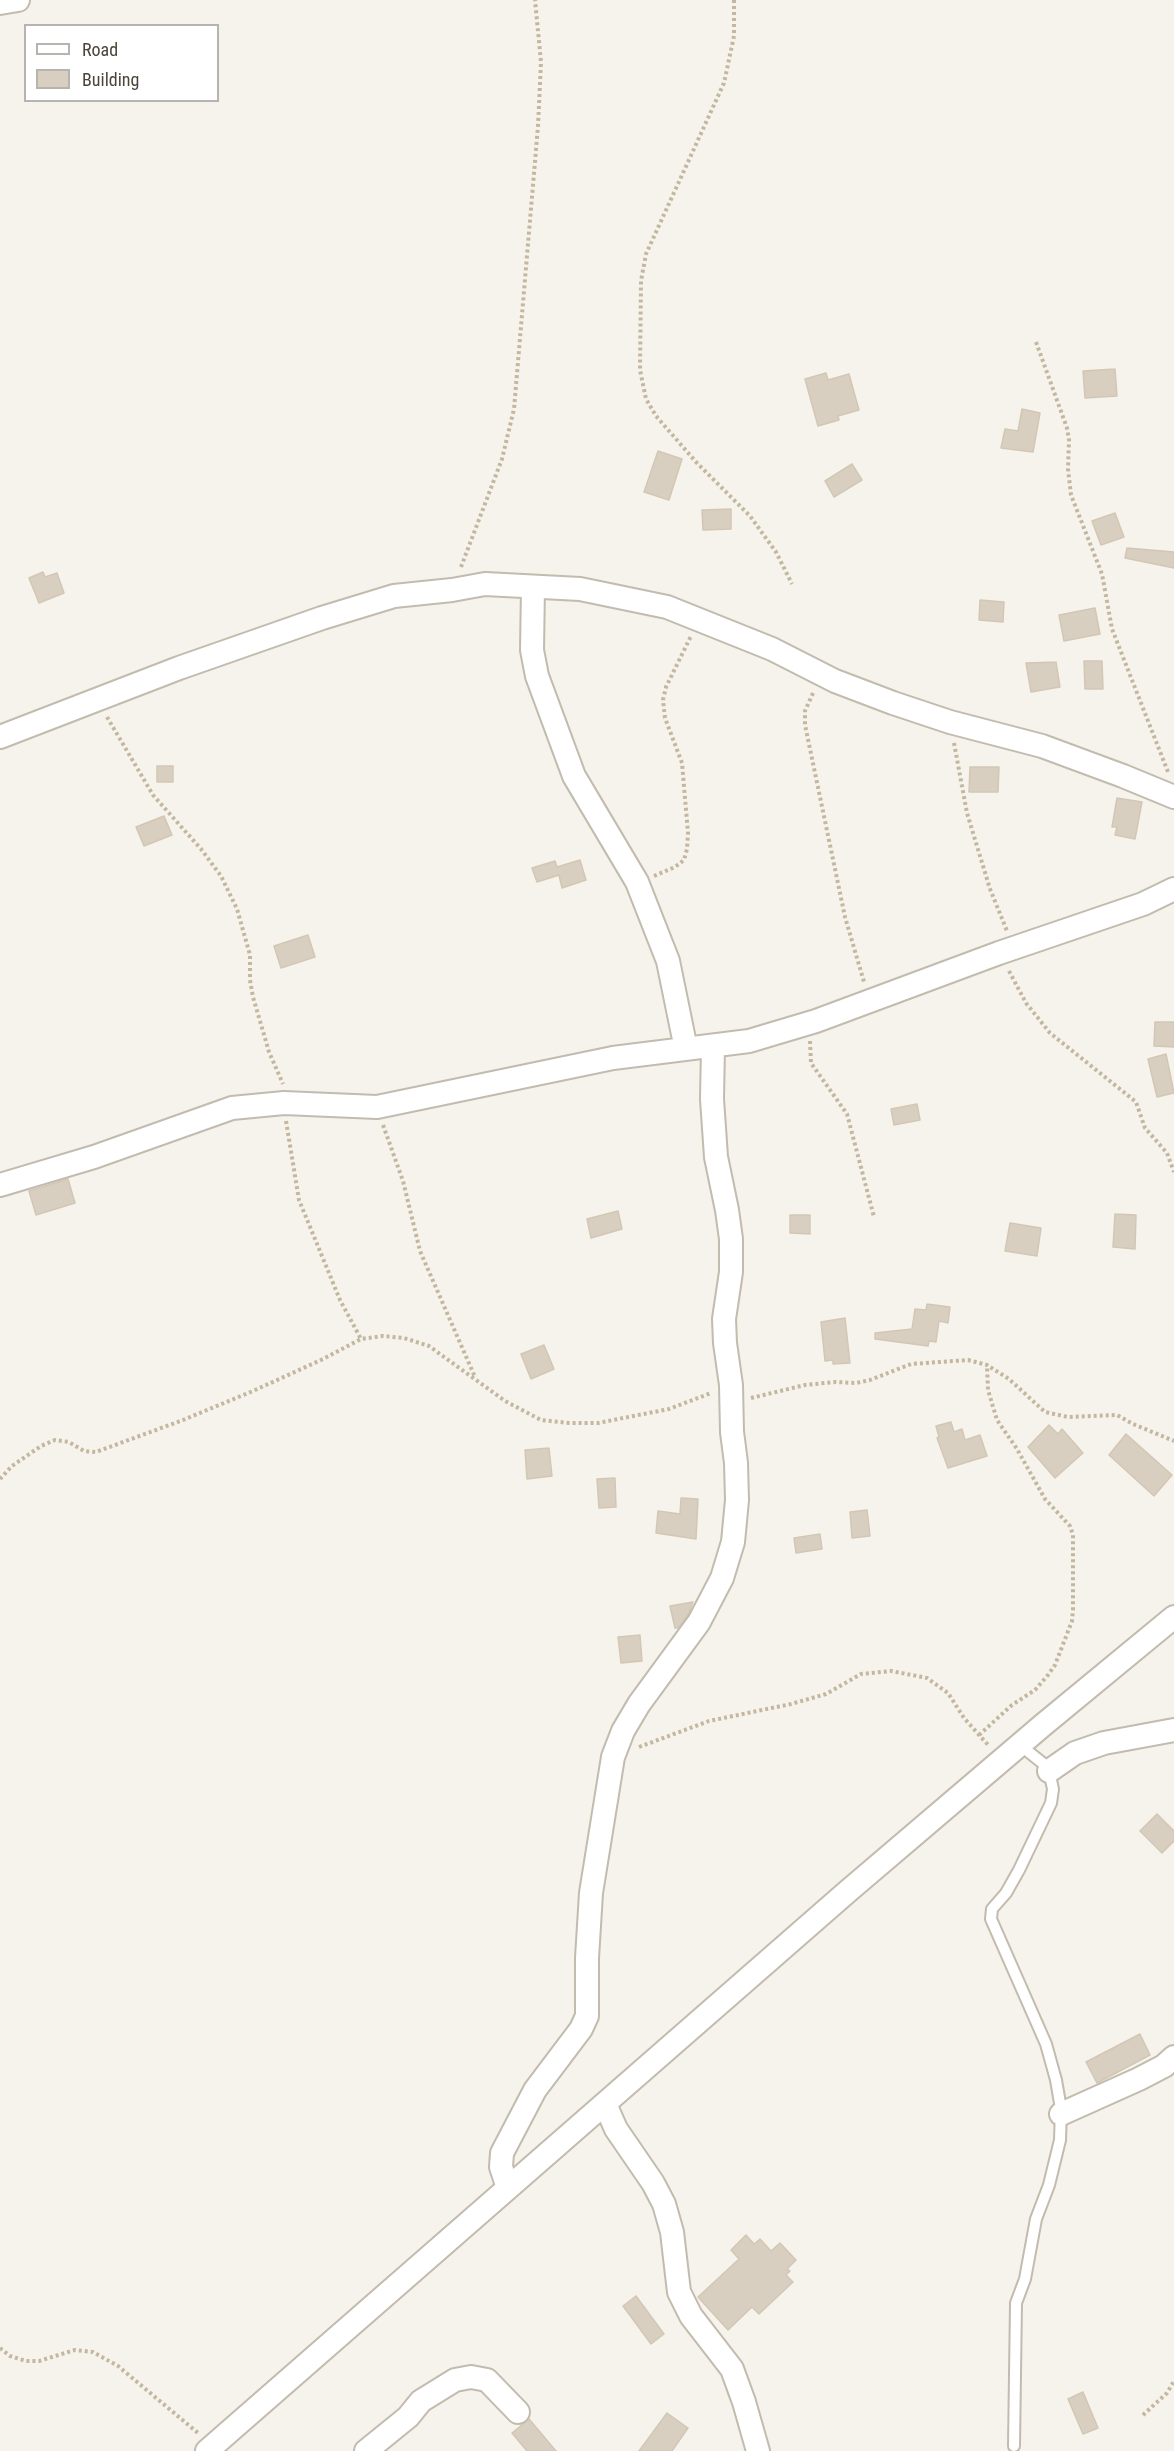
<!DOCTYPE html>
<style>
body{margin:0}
#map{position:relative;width:1174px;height:2451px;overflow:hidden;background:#f6f3ec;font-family:"Roboto Condensed",sans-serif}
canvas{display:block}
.legend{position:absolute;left:24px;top:24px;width:195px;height:78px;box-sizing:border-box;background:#fff;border:2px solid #b7b4b0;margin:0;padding:8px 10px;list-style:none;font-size:18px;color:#4b4439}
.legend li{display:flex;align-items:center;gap:12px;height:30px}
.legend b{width:30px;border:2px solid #b7b4b0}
</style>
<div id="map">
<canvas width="1174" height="2451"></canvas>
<ul class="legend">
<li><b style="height:8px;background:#fff"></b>Road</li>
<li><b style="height:16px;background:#d8cfc1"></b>Building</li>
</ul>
</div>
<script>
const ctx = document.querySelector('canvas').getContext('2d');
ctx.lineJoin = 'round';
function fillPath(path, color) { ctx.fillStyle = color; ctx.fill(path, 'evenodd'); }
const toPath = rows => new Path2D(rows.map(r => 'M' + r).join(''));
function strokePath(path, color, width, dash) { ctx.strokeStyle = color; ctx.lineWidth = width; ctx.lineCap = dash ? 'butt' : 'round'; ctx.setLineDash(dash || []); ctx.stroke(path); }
const building = toPath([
 [1115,369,1117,396,1085,398,1083,371,1115,369],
 [826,373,828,380,849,374,859,410,838,416,839,420,818,426,805,379,826,373],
 [1022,409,1040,413,1033,452,1001,448,1005,429,1018,431,1022,409],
 [658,451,682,459,669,500,644,492,658,451],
 [852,464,862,480,834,497,825,481,852,464],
 [731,509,731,529,703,530,702,510,731,509],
 [1115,513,1124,537,1101,545,1092,521,1115,513],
 [1127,548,1174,552,1174,568,1125,558,1127,548],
 [43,572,45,577,57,573,64,593,39,603,29,578,43,572],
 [980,600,1004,602,1003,622,979,620,980,600],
 [1095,608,1100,634,1064,641,1059,615,1095,608],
 [1084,661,1102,661,1103,689,1085,689,1084,661],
 [1056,662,1060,687,1031,692,1026,663,1056,662],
 [157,766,173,766,173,782,157,782,157,766],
 [970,767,999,767,998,792,969,792,970,767],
 [1117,798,1142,802,1135,839,1115,835,1117,827,1112,827,1117,798],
 [164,816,172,835,144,846,136,827,164,816],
 [580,860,586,880,562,888,559,875,537,882,532,868,555,861,557,867,580,860],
 [308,935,315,957,281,968,274,946,308,935],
 [1155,1022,1174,1022,1174,1047,1154,1046,1155,1022],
 [1166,1054,1174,1093,1157,1097,1148,1059,1166,1054],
 [917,1104,920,1120,894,1125,891,1109,917,1104],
 [68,1179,75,1203,36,1215,29,1191,68,1179],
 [618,1211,622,1229,591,1238,587,1219,618,1211],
 [1115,1214,1136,1215,1135,1249,1113,1247,1115,1214],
 [790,1215,810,1215,810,1234,790,1233,790,1215],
 [1010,1223,1041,1228,1037,1256,1005,1251,1010,1223],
 [927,1304,950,1307,948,1323,939,1321,936,1342,929,1341,928,1346,875,1339,875,1333,912,1329,915,1309,926,1310,927,1304],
 [845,1318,850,1363,833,1364,833,1360,825,1361,821,1322,845,1318],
 [544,1345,554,1369,531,1379,521,1354,544,1345],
 [951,1422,954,1432,962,1429,965,1440,980,1435,987,1456,948,1468,937,1438,939,1437,936,1426,951,1422],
 [1049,1425,1058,1434,1062,1429,1083,1453,1055,1478,1028,1447,1049,1425],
 [1126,1434,1172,1475,1154,1496,1109,1455,1126,1434],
 [549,1448,552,1476,527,1479,525,1450,549,1448],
 [615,1478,616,1507,599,1508,597,1479,615,1478],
 [681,1498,698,1499,696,1539,656,1533,658,1511,680,1514,681,1498],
 [867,1510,870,1536,852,1538,850,1512,867,1510],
 [820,1534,822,1549,796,1553,794,1538,820,1534],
 [693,1602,688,1615,678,1628,675,1628,670,1606,693,1602],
 [640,1635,642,1661,621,1663,618,1637,640,1635],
 [1157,1814,1174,1831,1174,1841,1162,1853,1140,1831,1157,1814],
 [1140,2034,1150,2055,1097,2083,1086,2062,1140,2034],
 [746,2235,754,2244,760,2239,771,2251,780,2243,796,2260,787,2269,790,2271,786,2275,793,2282,759,2314,752,2307,728,2330,698,2297,739,2259,731,2250,746,2235],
 [636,2296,664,2334,651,2344,623,2306,636,2296],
 [1083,2392,1098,2428,1083,2434,1068,2399,1083,2392],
 [667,2413,688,2428,672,2451,639,2451,667,2413],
 [529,2419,556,2451,527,2451,512,2433,529,2419]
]);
fillPath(building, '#d8cfc1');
strokePath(building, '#d3c7b4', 1.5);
const service = toPath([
 [1014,2446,1016,2303,1025,2279,1036,2219,1049,2185,1060,2140,1061,2109,1056,2080,1046,2044,991,1919,992,1909,1006,1893,1019,1870,1051,1803,1053,1789,1049,1771,1045,1765,1020,1745]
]);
const minor = toPath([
 [0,3,18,0],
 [533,587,532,650,537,676,574,776,637,882,668,961,686,1049],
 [0,737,179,668,322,618,394,596,452,590,485,584,580,589,667,607,772,649,835,681,893,703,950,722,1042,746,1123,776,1174,797],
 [0,1185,94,1157,232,1108,284,1103,377,1107,613,1058,749,1041,816,1021,999,953,1143,904,1174,889],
 [1049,1771,1075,1753,1104,1743,1174,1730],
 [605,2104,616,2129,653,2183,664,2204,672,2232,679,2292,691,2316,732,2369,744,2402,758,2451],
 [1061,2114,1139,2079,1164,2066,1174,2057],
 [508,2188,501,2167,502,2153,535,2090,581,2029,587,2016,587,1958,591,1893,613,1757,623,1731,639,1704,699,1622,722,1578,733,1542,737,1500,736,1463,732,1432,731,1385,725,1343,724,1319,731,1272,731,1239,727,1210,716,1157,712,1099,713,1047],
 [207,2451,847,1892,1043,1725,1174,1617],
 [366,2451,408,2417,421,2401,455,2380,471,2377,487,2380,518,2412]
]);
strokePath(service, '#c2bbae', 14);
strokePath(minor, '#c2bbae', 26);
strokePath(toPath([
 [734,0,734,36,724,83,646,254,641,281,640,370,646,399,656,416,696,462,750,516,776,552,792,584],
 [1036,342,1067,428,1069,440,1068,469,1071,495,1102,574,1112,629,1168,772],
 [461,567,502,459,514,409,538,126,541,62,535,0],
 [813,693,805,711,805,725,845,917,864,982],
 [107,717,153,795,201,849,221,876,237,909,250,955,250,980,253,997,269,1052,283,1084],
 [954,743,967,813,990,889,1007,931],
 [654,876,675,867,684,860,687,849,688,833,682,763,665,718,663,700,666,687,691,636],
 [1009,971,1026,1003,1050,1033,1136,1102,1145,1128,1167,1153,1174,1172],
 [810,1041,811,1063,847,1114,874,1217],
 [286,1121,299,1200,340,1300,361,1339],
 [383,1125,403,1181,420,1251,475,1377],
 [751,1398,805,1385,835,1382,856,1383,870,1380,911,1364,968,1360,987,1365,1009,1379,1045,1412,1068,1417,1117,1415,1133,1424,1174,1441],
 [0,1479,12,1466,41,1446,55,1440,69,1442,84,1451,96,1452,183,1420,253,1391,323,1359,361,1339,383,1336,404,1338,429,1346,505,1401,541,1420,569,1423,598,1423,669,1409,711,1393],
 [979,1735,1012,1705,1035,1690,1048,1675,1055,1665,1072,1621,1073,1610,1073,1535,1070,1526,1045,1499,1017,1449,997,1420,988,1390,987,1365],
 [639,1747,709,1721,791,1704,826,1694,861,1674,891,1671,927,1678,948,1693,964,1718,989,1746],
 [0,2348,10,2356,26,2361,39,2361,75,2350,93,2352,118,2366,198,2433],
 [1143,2415,1167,2393,1174,2381]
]), '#c4b79f', 4, [3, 3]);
strokePath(service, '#fff', 10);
strokePath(minor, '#fff', 22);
</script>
